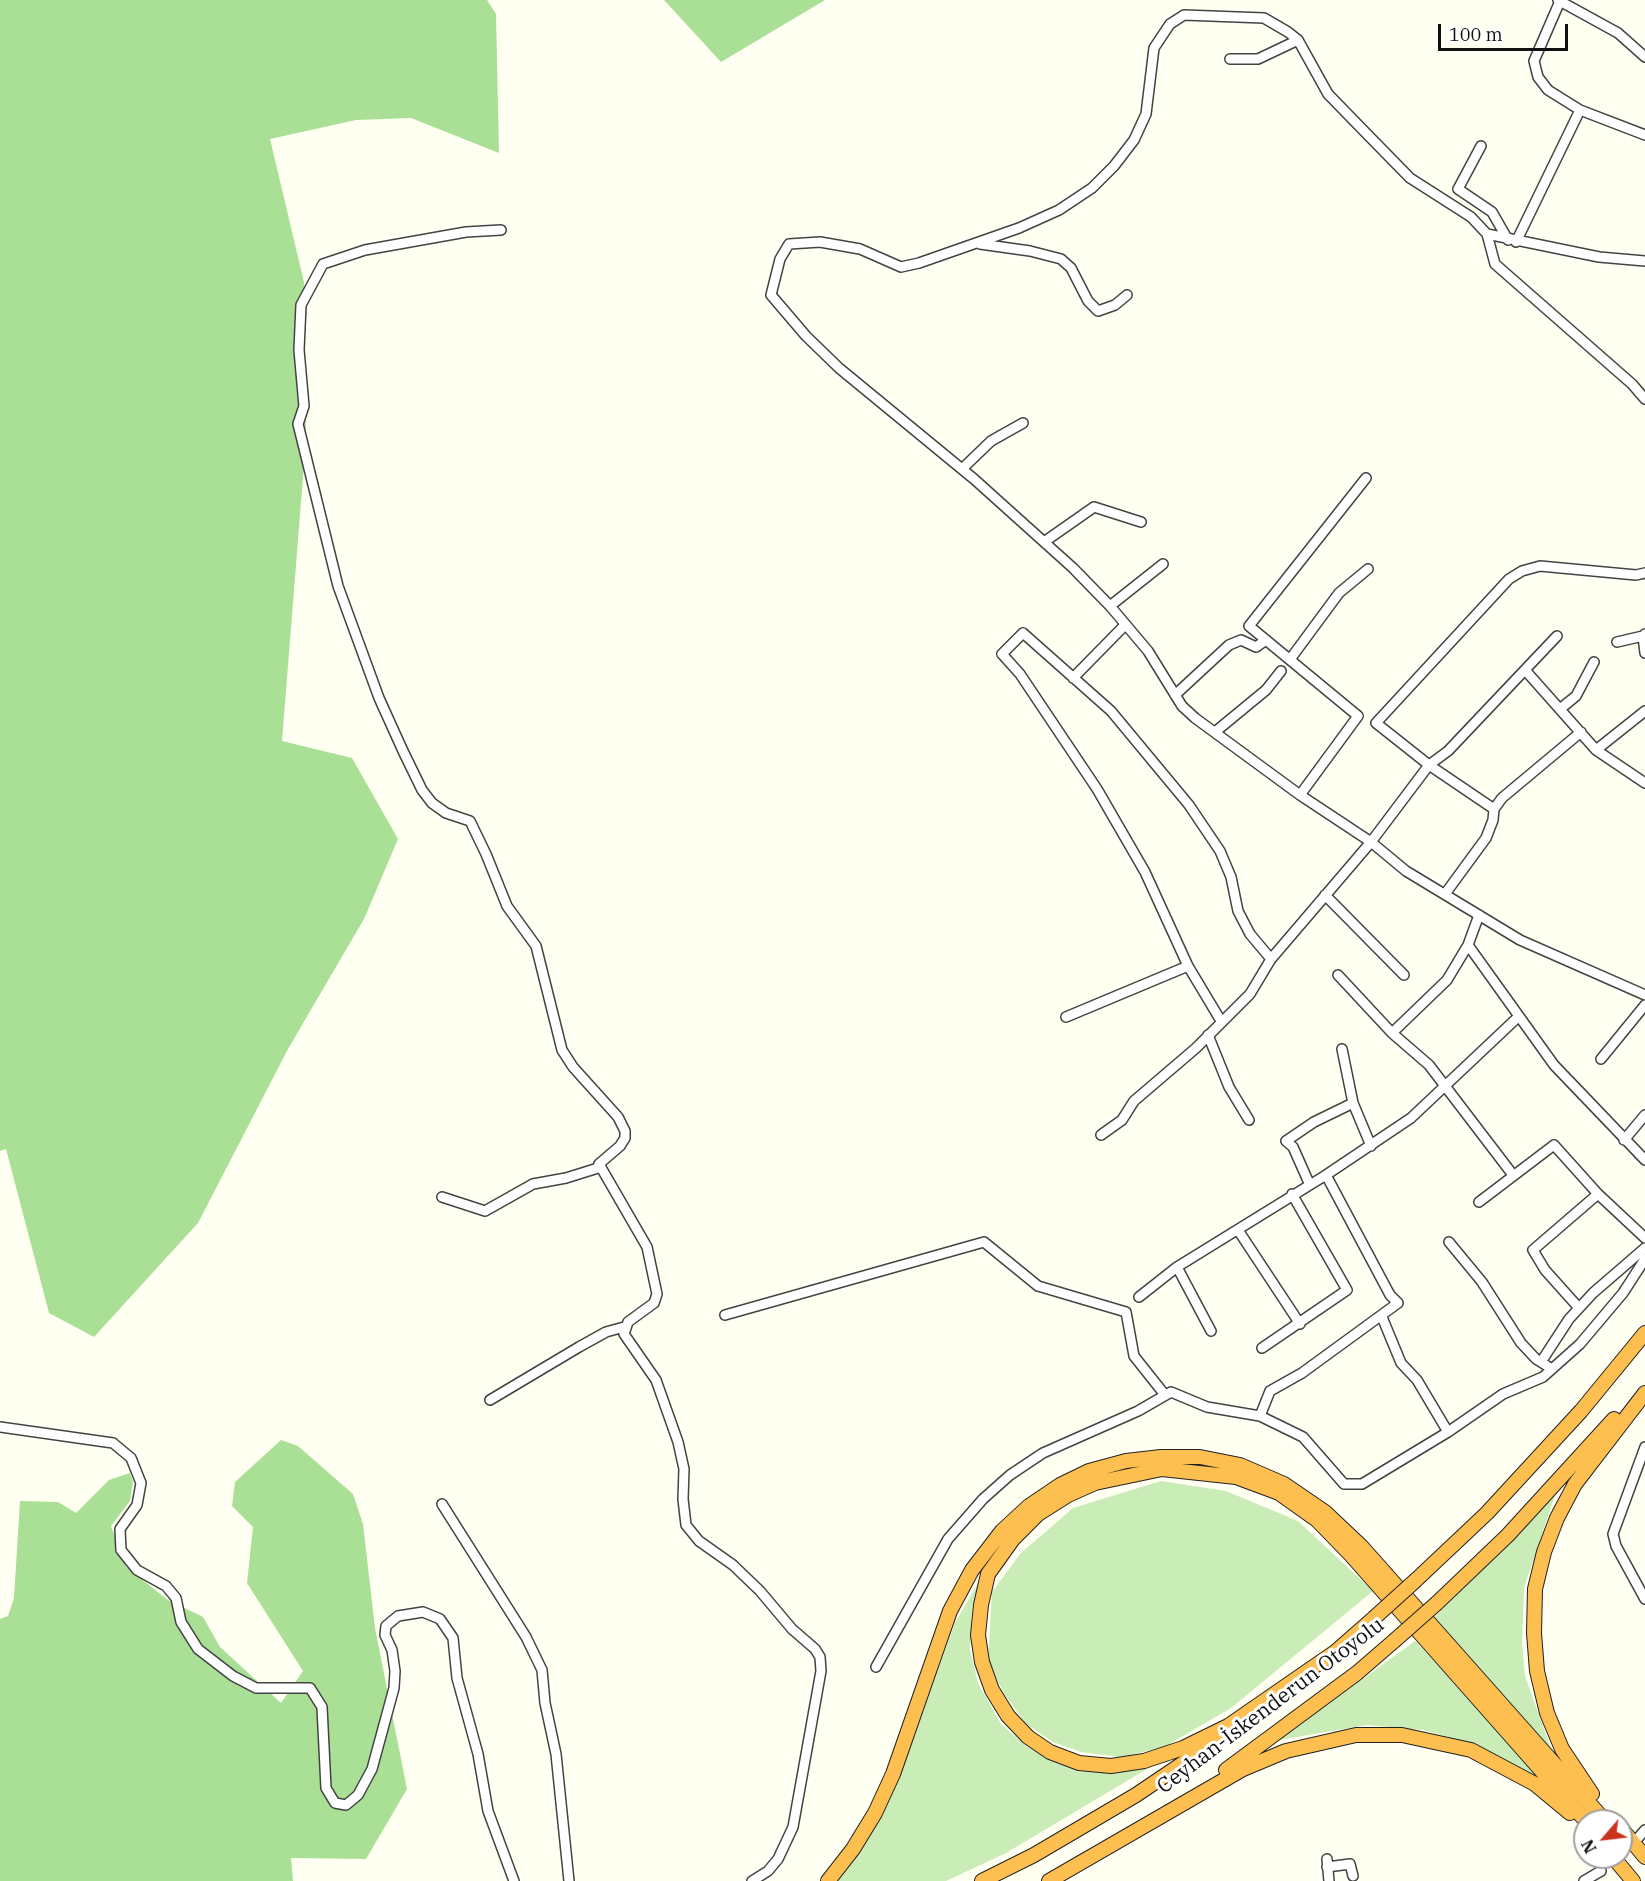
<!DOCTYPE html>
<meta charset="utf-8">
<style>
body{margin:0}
#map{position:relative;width:1645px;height:1881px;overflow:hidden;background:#fffff2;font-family:"IBM Plex Serif",serif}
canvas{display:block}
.north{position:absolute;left:1573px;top:1809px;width:60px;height:60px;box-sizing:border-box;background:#fff;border:2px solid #9f9f9f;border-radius:50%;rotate:242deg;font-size:16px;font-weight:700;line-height:24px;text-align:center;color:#101010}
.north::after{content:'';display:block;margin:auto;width:21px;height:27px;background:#cb331c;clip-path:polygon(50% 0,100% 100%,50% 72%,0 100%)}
.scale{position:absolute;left:1438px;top:24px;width:130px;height:27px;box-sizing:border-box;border:3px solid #101010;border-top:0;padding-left:8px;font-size:18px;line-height:21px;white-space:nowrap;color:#101010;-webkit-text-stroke:4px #fff;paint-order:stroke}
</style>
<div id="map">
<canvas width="1645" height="1881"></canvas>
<div class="north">N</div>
<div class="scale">100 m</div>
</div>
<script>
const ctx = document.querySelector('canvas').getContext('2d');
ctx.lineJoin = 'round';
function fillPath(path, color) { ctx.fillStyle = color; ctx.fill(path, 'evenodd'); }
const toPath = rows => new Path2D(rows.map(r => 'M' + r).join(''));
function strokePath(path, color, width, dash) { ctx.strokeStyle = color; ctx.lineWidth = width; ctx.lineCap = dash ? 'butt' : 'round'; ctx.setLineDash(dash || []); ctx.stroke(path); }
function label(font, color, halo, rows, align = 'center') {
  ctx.font = font + ' "IBM Plex Serif",serif'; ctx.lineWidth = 6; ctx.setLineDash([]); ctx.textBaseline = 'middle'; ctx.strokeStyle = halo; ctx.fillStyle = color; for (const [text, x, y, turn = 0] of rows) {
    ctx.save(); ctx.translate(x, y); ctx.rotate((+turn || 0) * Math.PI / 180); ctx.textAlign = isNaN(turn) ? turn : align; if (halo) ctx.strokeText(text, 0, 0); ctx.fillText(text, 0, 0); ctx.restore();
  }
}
fillPath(toPath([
 [1161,1481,1226,1491,1298,1521,1373,1591,1231,1708,1164,1747,1121,1757,1081,1752,1053,1742,1026,1724,1005,1695,988,1662,992,1592,1021,1553,1073,1508],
 [1555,1495,1524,1588,1522,1643,1525,1676,1554,1757,1433,1619],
 [995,1554,981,1580,972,1608,970,1650,978,1683,1001,1724,1026,1746,1054,1762,1103,1771,1152,1766,1006,1853,946,1881,836,1881,855,1858,906,1760,955,1623],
 [1415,1641,1474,1703,1545,1784,1474,1744,1423,1730,1367,1725,1279,1740]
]), '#caedb8');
fillPath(toPath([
 [0,0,487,0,496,14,499,153,411,118,356,120,270,139,304,282,306,439,282,741,352,758,398,839,364,919,288,1049,198,1223,94,1337,49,1313,6,1149,0,1151],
 [664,0,825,0,721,62],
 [281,1440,298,1446,353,1494,363,1524,375,1628,407,1789,366,1859,291,1858,293,1881,0,1881,0,1619,8,1616,14,1598,20,1501,58,1502,76,1513,109,1480,130,1473,133,1482,130,1501,111,1526,126,1567,168,1600,203,1617,220,1647,281,1703,303,1671,247,1583,253,1527,232,1506,235,1482]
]), '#aadf96');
strokePath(toPath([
 [1621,1853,1637,1838]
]), '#dbdbd0', 9, [9, 4.5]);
const minor = toPath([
 [1558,0,1618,33,1645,57],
 [1560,1,1534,61,1538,77,1548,90,1580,110,1645,135],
 [1230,59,1258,59,1298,40],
 [1481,146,1458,189,1492,212,1508,240],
 [501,230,466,232,365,250,323,264,301,305,299,350,304,406,298,424,338,586,379,698,403,751,422,790,432,803,446,813,470,821,486,854,507,906,536,946,562,1050,573,1067,618,1117,625,1131,625,1138,620,1146,599,1164,647,1247,657,1294,654,1303,628,1322,624,1334,656,1380,678,1442,684,1469,683,1499,686,1525,699,1541,733,1565,760,1591,792,1629,815,1649,820,1657,821,1671,793,1827,778,1859,768,1871,752,1881],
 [1487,234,1495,264,1632,384,1645,399],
 [1516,242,1580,110],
 [980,244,1030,251,1061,259,1071,268,1088,301,1098,311,1115,305,1127,295],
 [1645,261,1599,257,1487,234,1471,217,1410,178,1364,131,1328,94,1298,40,1288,32,1264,18,1184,15,1170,24,1154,48,1146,114,1134,140,1114,166,1092,188,1059,210,1019,228,919,263,901,267,860,249,820,242,789,244,780,259,771,295,806,336,839,368,974,479,1073,568,1110,606,1148,651,1182,706,1195,718,1300,795,1371,842,1406,871,1520,940,1645,995],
 [962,469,991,441,1023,423],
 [1044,542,1094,507,1141,522],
 [1110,606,1163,564],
 [1645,634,1643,636,1645,653],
 [1617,642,1643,636],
 [1291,658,1339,593,1368,569],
 [1525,670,1596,750,1645,783],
 [1073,678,1125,625],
 [1175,695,1229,645,1241,640,1256,647,1266,640],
 [1560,709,1576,696,1594,662],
 [1215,732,1266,690,1281,671],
 [1596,750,1645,711],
 [1300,795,1358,716,1249,626,1366,478],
 [1494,809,1429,765,1376,723,1509,579,1522,571,1540,566,1636,575,1645,573],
 [1445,894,1486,838,1493,820,1494,809,1502,798,1581,732],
 [1325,895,1404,975],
 [1468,945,1554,1065,1645,1160],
 [1338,975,1392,1033,1429,1065,1513,1175],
 [1066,1017,1188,966],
 [1221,1021,1188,966,1145,872,1097,789,1020,674,1002,654,1023,633,1111,711,1189,805,1220,851,1231,877,1238,911,1250,934,1271,959],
 [1392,1033,1447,980,1468,945,1479,915],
 [1208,1035,1229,1087,1249,1120],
 [1342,1049,1353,1103,1371,1146],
 [1601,1059,1645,1005],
 [1101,1135,1122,1120,1134,1101,1196,1048,1250,994,1271,959,1371,842,1429,765,1448,751,1557,636],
 [1624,1140,1645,1115],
 [1309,1183,1293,1147,1286,1141,1314,1122,1353,1103],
 [442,1197,485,1211,533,1184,566,1178,598,1168,599,1164],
 [1479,1202,1554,1145,1598,1194,1645,1238],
 [1238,1230,1300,1324],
 [1449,1242,1482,1282,1521,1343,1536,1359,1552,1369],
 [1177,1267,1211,1331],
 [1139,1297,1177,1267,1326,1175,1411,1118,1518,1017],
 [1579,1308,1545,1270,1533,1250,1598,1194],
 [725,1315,984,1242,1038,1286,1126,1312,1134,1356,1165,1395],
 [1382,1317,1401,1363,1417,1380,1448,1432],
 [1262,1348,1347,1290,1292,1194],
 [1541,1362,1569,1319,1593,1293,1645,1248],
 [490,1400,579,1347,606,1332,624,1327],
 [1260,1416,1270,1391,1302,1373,1398,1303,1390,1295,1326,1175],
 [0,1427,113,1443,131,1458,141,1483,137,1505,120,1529,121,1550,137,1570,166,1586,176,1598,181,1622,198,1649,233,1676,256,1688,310,1688,322,1707,326,1788,335,1803,346,1805,358,1795,372,1769,394,1688,395,1671,392,1650,385,1635,386,1626,398,1616,423,1612,440,1619,453,1638,457,1678,478,1754,488,1811,514,1881],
 [1645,1447,1613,1534,1616,1546,1645,1599],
 [442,1504,526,1637,542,1670,545,1703,556,1754,569,1881],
 [876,1667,948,1539,983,1499,1010,1475,1043,1453,1138,1411,1171,1392,1207,1407,1260,1416,1303,1437,1344,1484,1362,1484,1448,1432,1503,1394,1543,1377,1580,1344,1623,1293,1645,1259],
 [1638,1838,1645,1830],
 [1327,1859,1329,1881],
 [1327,1867,1350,1864,1353,1876],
 [1584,1881,1601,1871]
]);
const highway = toPath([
 [1416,1580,1487,1513,1581,1411,1645,1333],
 [1437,1603,1508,1535,1614,1419],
 [1338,1650,1228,1726,1183,1748,1144,1761,1111,1766,1079,1763,1050,1752,1028,1737,1008,1716,992,1690,982,1662,978,1635,981,1605,988,1574,1013,1539,1038,1514,1068,1495,1095,1483,1162,1469,1236,1477,1279,1493,1317,1520,1351,1555,1586,1821],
 [1333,1654,1374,1618],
 [1226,1770,1357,1673,1394,1641],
 [1592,1794,1562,1749,1547,1713,1537,1671,1534,1633,1535,1589,1544,1552,1557,1518,1575,1484,1645,1393],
 [1621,1828,1645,1857],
 [1613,1857,1633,1881],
 [828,1881,853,1849,875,1813,893,1774,950,1611,972,1570,1002,1531,1029,1506,1060,1485,1089,1471,1126,1461,1161,1457,1200,1457,1240,1465,1284,1484,1325,1512,1361,1546,1605,1821],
 [982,1881,1034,1855,1136,1795,1219,1739],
 [1049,1881,1243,1769,1286,1751,1356,1735,1402,1735,1471,1750,1535,1784,1570,1813]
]);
strokePath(minor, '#434343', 12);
strokePath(highway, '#212121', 16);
strokePath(minor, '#fff', 9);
strokePath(highway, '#febf51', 14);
const highwayBridge = toPath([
 [1374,1618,1416,1580],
 [1394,1641,1437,1603]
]);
strokePath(highwayBridge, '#212121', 16, []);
strokePath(highwayBridge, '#febf51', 14);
label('21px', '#101010', '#fff', [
 ["Ceyhan-İskenderun Otoyolu",1271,1706,-37]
]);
</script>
